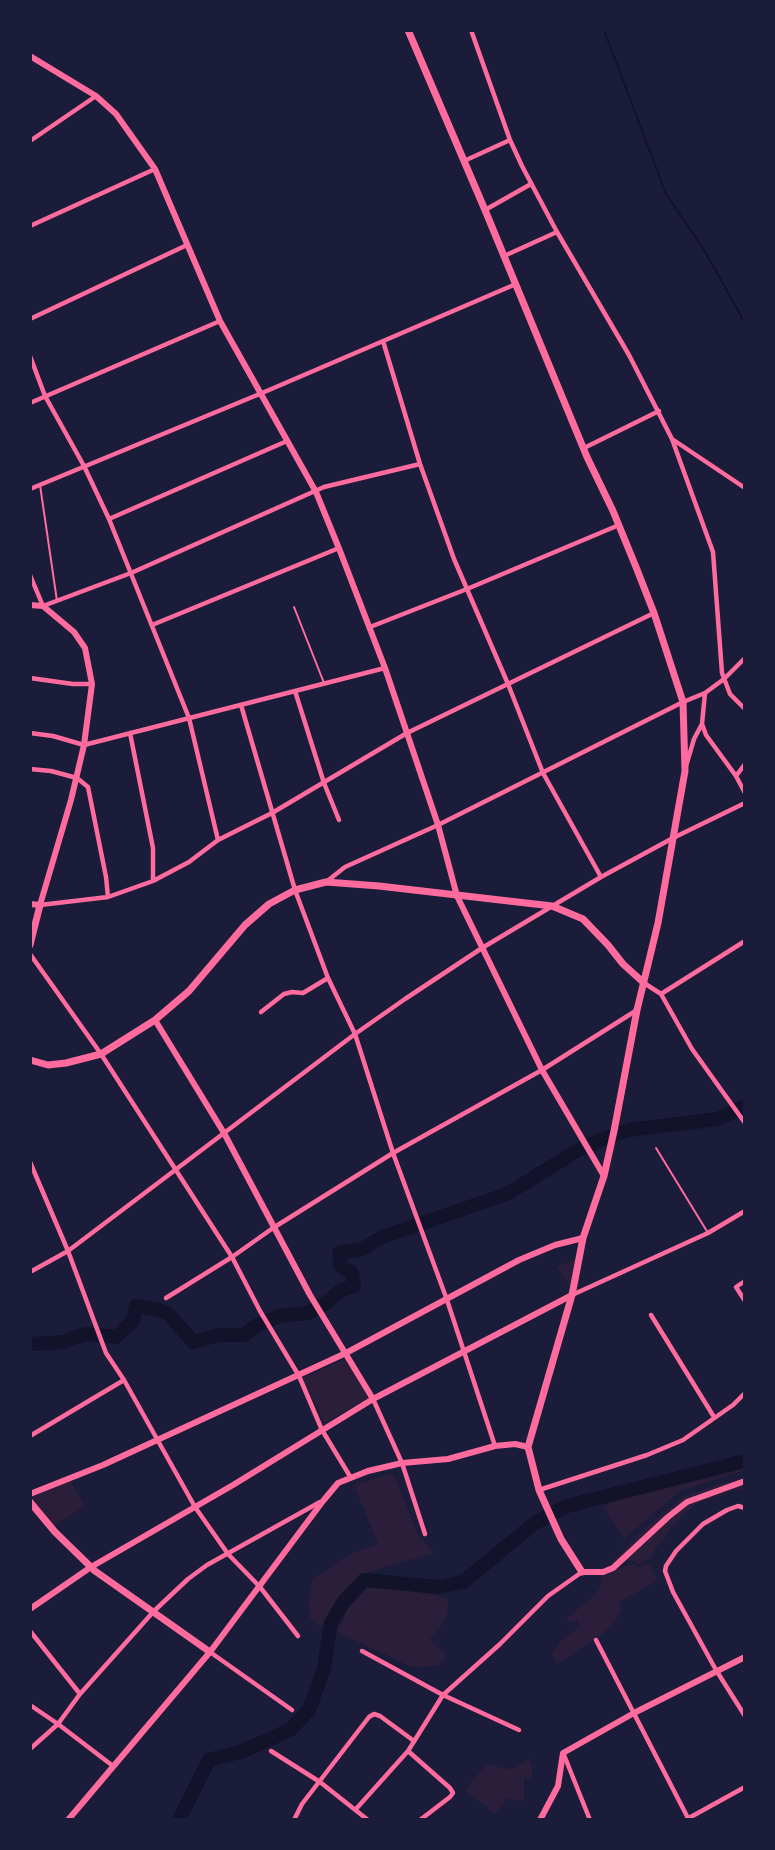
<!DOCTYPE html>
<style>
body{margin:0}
#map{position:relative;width:775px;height:1850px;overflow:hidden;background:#1b1b3a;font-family:"Fira Sans Condensed",sans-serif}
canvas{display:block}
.frame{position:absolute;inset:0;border:32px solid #1b1b3a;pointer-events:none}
</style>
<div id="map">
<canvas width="775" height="1850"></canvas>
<div class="frame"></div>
</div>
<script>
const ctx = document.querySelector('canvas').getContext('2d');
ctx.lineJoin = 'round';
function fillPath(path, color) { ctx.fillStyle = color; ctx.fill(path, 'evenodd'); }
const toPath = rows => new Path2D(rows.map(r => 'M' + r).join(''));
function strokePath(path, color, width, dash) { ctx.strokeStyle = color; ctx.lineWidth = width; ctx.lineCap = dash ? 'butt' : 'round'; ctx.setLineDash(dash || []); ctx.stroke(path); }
fillPath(toPath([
 [581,1257,572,1290,557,1267],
 [348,1358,369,1398,325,1423,302,1378],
 [745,1464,745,1470,680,1491,624,1539,603,1506,626,1496,711,1474],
 [393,1473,419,1537,434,1553,364,1573,322,1628,310,1618,309,1599,313,1579,352,1553,378,1544,354,1485],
 [745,1478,745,1482,742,1483,743,1491,733,1490,697,1503,677,1521,655,1549,651,1558,638,1565,633,1560,622,1561,613,1566,612,1562,646,1527,685,1496,719,1484],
 [70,1480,85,1506,53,1527,30,1501,30,1498],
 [633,1564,638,1567,651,1564,652,1571,658,1580,618,1603,621,1610,615,1620,605,1632,557,1664,552,1654,562,1639,580,1627,577,1620,568,1622,567,1618,596,1594,602,1584,600,1575,602,1568,609,1565,613,1570],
 [370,1585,432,1594,448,1599,447,1616,430,1639,446,1655,439,1666,412,1667,337,1632,347,1610],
 [529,1759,532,1767,532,1779,524,1777,524,1800,519,1801,508,1798,495,1814,465,1790,487,1764,508,1769,515,1768]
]), '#2a1e3b');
strokePath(toPath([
 [604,30,666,194,704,250,745,323]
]), '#12122b', 2);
strokePath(toPath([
 [30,1343,38,1344,65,1342,72,1338,87,1334,116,1337,133,1321,136,1306,159,1310,169,1314,193,1342,218,1335,244,1335,258,1325,279,1316,308,1313,326,1303,341,1290,354,1286,352,1273,341,1266,339,1253,362,1249,382,1237,507,1194,580,1149,603,1139,629,1130,718,1119,745,1106],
 [179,1820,209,1760,243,1751,290,1730,309,1710,324,1668,331,1623,344,1601,364,1580,439,1587,463,1582,535,1523,567,1506,745,1461]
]), '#12122b', 14);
strokePath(toPath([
 [40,485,57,601],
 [294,607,324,683],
 [656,1148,708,1233]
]), '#ff6b9d', 2);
strokePath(toPath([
 [471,30,510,140,522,166,557,232,629,355,672,439,713,552,722,673,730,694,745,709],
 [30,141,96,96],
 [464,161,510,140],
 [485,210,531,184],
 [30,226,155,169],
 [504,256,557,232],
 [30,319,187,245],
 [383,341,420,464,454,559,508,684,543,773,601,877],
 [30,356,45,396,84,466,109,519,189,718,218,840],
 [30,403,220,321],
 [672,439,745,488],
 [584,448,659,411],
 [30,489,262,393,516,284],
 [109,519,287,441],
 [30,575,43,606,131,573,324,487,420,464],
 [152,625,339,548],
 [370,627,467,589,619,525],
 [30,678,73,684,92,684],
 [295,691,324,783,339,820],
 [705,693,702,724,706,735,736,776,745,793],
 [241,705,295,890,328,978,355,1034,393,1153,447,1300,495,1446],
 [30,733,53,736,84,745,385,668],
 [130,733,153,848,153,881],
 [686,766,694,739,702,724],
 [30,769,51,771,77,778,88,787,106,877,108,897],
 [736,776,745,764],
 [326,882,345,867,438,825,683,702,705,693,724,679,745,658],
 [40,905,108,897,153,881,189,862,218,840,272,813,407,733,654,613],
 [30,954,101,1054,232,1257,260,1311,299,1376,322,1430,351,1478],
 [644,983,661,994,745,941],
 [661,994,692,1049,745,1123],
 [261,1012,284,994,292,992,303,993,328,978],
 [30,1162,68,1251,106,1353,124,1380,195,1507,228,1554,260,1587,298,1636],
 [30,1272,68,1251,355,1034,405,999,482,948,601,877,673,838,745,803],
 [745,1281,736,1287,745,1301],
 [572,1295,708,1233,745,1211],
 [166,1298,232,1257,273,1228,393,1153,542,1070,637,1010],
 [651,1315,714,1417],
 [373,1399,402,1463,425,1534],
 [30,1436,124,1380],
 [539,1490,647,1455,683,1440,733,1405,745,1393],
 [745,1508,738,1506,727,1510,703,1524,676,1551,666,1566,665,1571,673,1592,716,1670,745,1716],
 [30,1631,80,1694],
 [596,1640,689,1820],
 [362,1651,443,1695,519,1730],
 [210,1652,292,1710],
 [30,1705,58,1724,113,1766],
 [30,1749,58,1724,80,1694,154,1611,188,1579,207,1565,320,1502],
 [271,1751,320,1782,368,1820],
 [408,1751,450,1788,453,1793,450,1797,420,1820],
 [564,1755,590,1820],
 [356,1809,408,1751,443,1695,500,1644,548,1596,582,1572],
 [687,1819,745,1787],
 [294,1820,302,1804,369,1717,374,1714,380,1716,414,1741]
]), '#ff6b9d', 4.5);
strokePath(toPath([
 [30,56,96,96,116,114,155,169,220,321,316,492,340,551,385,668,438,825,457,896,542,1070,604,1176],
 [30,605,43,606,74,632,85,648,92,684,84,745,71,800,40,905,30,904],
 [155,1020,224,1133,310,1295,373,1399],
 [30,1494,103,1465,346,1353,519,1260,555,1245,583,1238],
 [582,1572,603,1572,613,1568,668,1517,687,1502,745,1481],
 [30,1609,91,1567,233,1485,373,1399,572,1295],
 [68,1820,210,1652,323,1501,338,1483,368,1471,402,1463,448,1459,495,1446,515,1444,528,1447],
 [540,1820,558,1786,563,1753,634,1713,745,1657]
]), '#ff6b9d', 6);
strokePath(toPath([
 [408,30,485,210,587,457,613,511,636,567,654,613,683,702,685,771,658,923,637,1010,614,1131,604,1176,583,1238,572,1295,528,1447,539,1490,561,1539,582,1572],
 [30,945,40,905],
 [30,1060,48,1065,66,1063,101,1054,155,1020,189,991,245,925,269,904,295,890,326,882,379,886,552,906,583,919,608,945,623,964,644,983],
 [30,1502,55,1532,95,1571,210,1652]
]), '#ff6b9d', 7);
</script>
